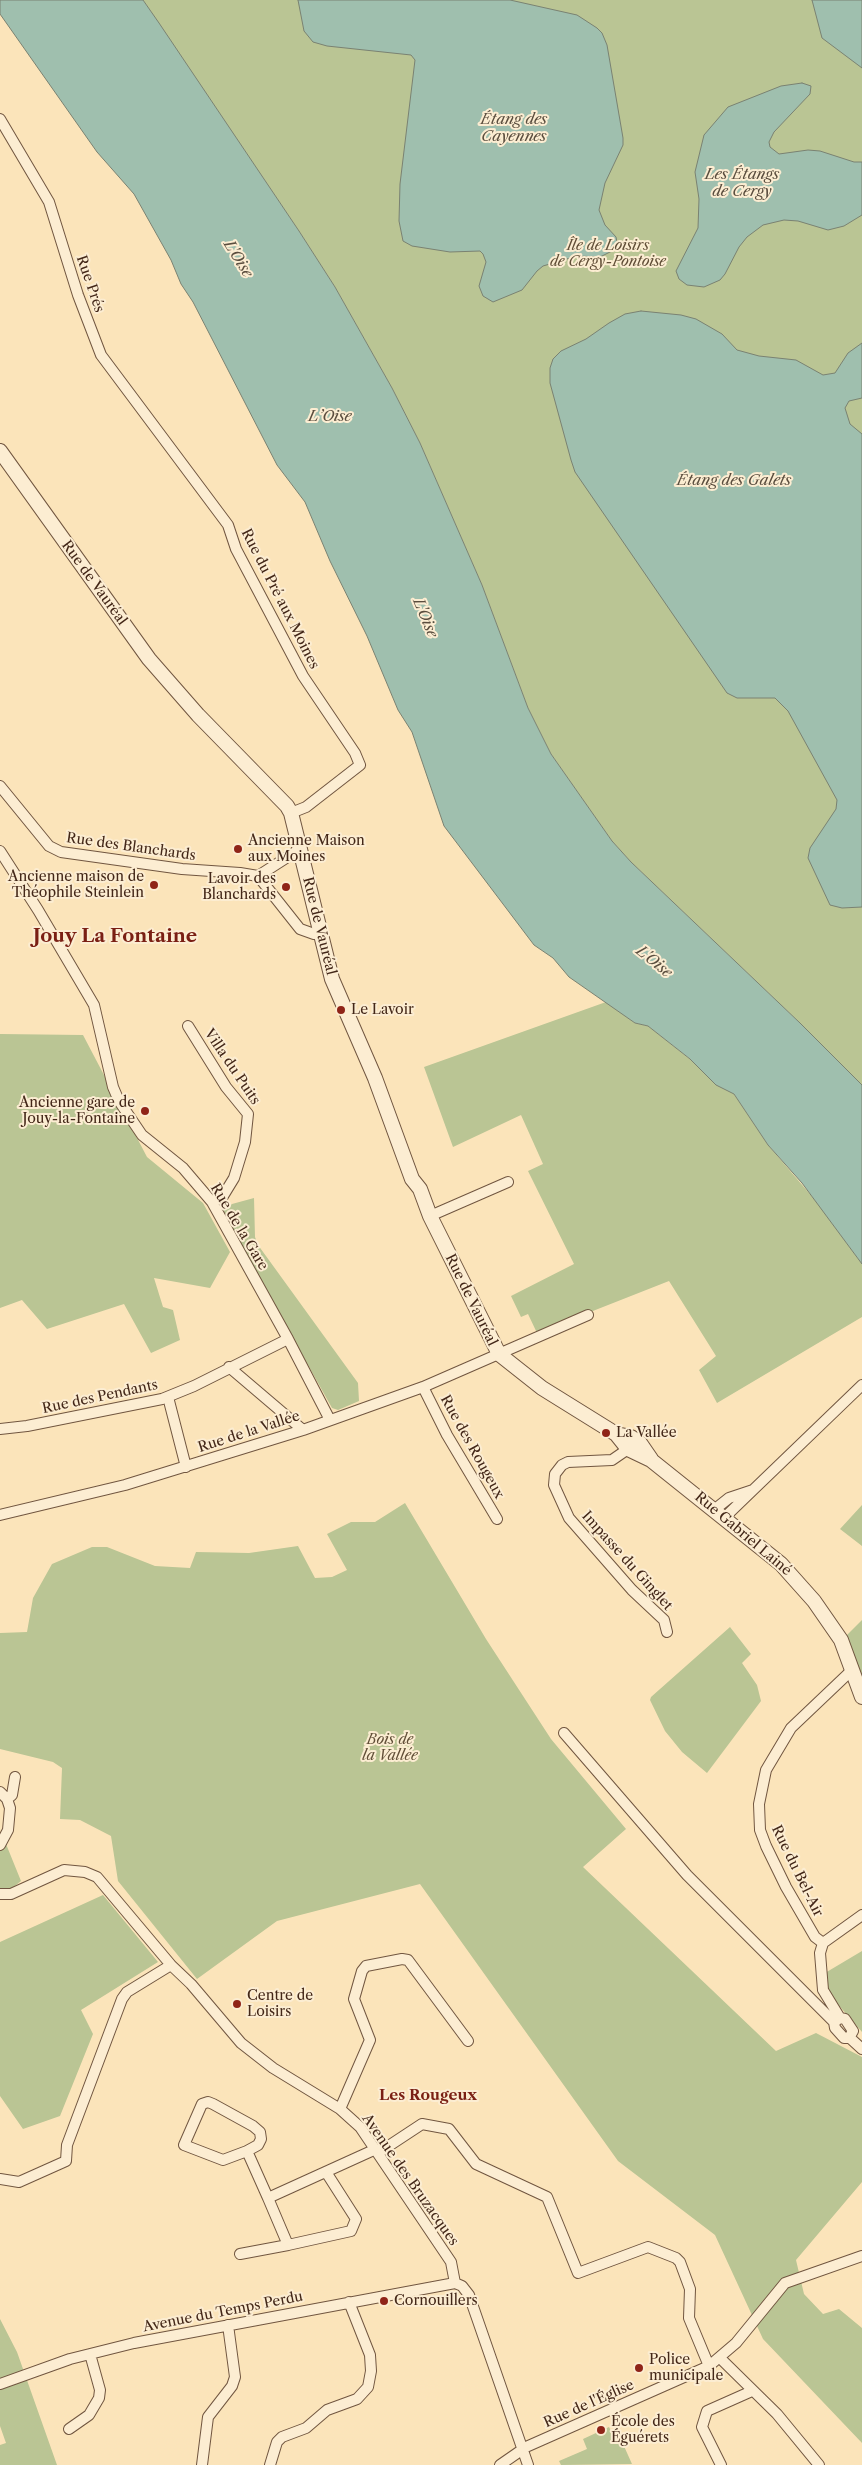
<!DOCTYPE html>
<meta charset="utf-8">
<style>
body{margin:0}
canvas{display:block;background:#fbe4ba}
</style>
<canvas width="862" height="2465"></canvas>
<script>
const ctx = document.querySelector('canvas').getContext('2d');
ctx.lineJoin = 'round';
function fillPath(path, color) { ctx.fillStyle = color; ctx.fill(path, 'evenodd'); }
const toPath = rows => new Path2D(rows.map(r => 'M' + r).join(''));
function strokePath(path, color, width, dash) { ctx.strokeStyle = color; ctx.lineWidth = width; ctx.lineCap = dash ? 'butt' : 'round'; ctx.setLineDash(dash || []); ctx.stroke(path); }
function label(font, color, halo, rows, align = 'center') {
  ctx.font = font + ' "Libre Caslon Text",serif'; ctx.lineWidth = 4; ctx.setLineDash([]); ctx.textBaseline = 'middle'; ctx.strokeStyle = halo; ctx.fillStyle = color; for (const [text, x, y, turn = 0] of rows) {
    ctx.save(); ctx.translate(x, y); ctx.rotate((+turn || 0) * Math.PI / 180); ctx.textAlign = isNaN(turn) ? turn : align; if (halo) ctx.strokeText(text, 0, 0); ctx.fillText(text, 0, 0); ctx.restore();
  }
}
fillPath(toPath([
 [143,0,862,0,862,1085,800,1023,631,862,612,841,551,754,528,708,482,585,420,443,392,388,335,287,299,231],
 [606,1002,635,1023,648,1026,734,1094,768,1145,815,1200,862,1264,862,1317,717,1403,699,1370,716,1356,669,1281,537,1333,528,1314,521,1317,511,1296,574,1264,528,1171,543,1164,521,1115,453,1147,424,1067],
 [0,1034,83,1035,147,1157,203,1203,230,1252,210,1288,154,1278,163,1307,173,1310,180,1340,151,1353,124,1304,47,1329,22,1300,0,1308],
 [254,1198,255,1237,258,1245,358,1383,359,1401,338,1410,332,1408,222,1211,232,1204],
 [405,1503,486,1639,551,1739,626,1829,583,1867,776,2051,816,2033,862,2057,862,2182,796,2260,804,2294,823,2314,839,2309,862,2328,862,2443,763,2339,715,2235,618,2161,420,1884,277,1921,197,1979,118,1881,111,1836,80,1820,60,1819,62,1768,53,1762,0,1749,0,1633,27,1632,33,1598,52,1564,92,1547,107,1547,155,1566,190,1568,196,1552,249,1553,298,1546,315,1578,332,1577,347,1570,327,1534,351,1522,375,1522],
 [862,1505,862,1546,840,1529],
 [862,1620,862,1680,846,1636],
 [730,1627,751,1654,742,1663,757,1685,761,1701,707,1773,682,1752,665,1731,650,1700,651,1697],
 [6,1844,21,1881,10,1890,0,1889,0,1847],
 [103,1895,158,1962,81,2010,93,2034,60,2116,23,2129,0,2096,0,1942],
 [862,1951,862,2032,828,1993,825,1973],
 [0,2319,17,2352,57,2465,0,2465,0,2445,6,2443,0,2426],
 [609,2427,614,2437,619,2435,632,2464,561,2465,559,2461,587,2449,583,2439]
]), '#bac594');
const water = toPath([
 [0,0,143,0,159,23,299,231,335,287,392,388,420,443,482,585,528,708,551,754,612,841,631,862,800,1023,862,1085,862,1264,802,1183,768,1145,734,1094,716,1085,690,1059,648,1026,635,1023,569,977,553,958,534,945,444,826,412,732,398,710,367,636,330,561,305,502,277,465,193,302,181,284,171,260,134,194,97,152,0,14,0,0],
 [298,0,510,0,577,15,597,28,602,33,607,45,623,138,623,145,605,183,599,210,605,225,616,237,617,242,612,251,600,257,577,256,543,266,537,271,522,290,493,302,483,296,479,286,486,262,483,254,480,251,450,252,412,246,403,241,399,221,400,184,415,60,411,55,327,46,313,42,304,31,298,0],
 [812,0,862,0,862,68,822,38,812,0],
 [802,83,811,86,810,94,774,132,769,142,770,147,779,154,808,150,820,151,854,162,862,162,862,215,844,226,828,230,798,221,784,220,763,225,747,237,739,247,725,274,720,280,704,287,687,285,679,279,676,271,698,228,699,199,695,172,704,135,728,107,781,86,802,83],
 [641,311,681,315,696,319,722,334,737,350,759,356,796,360,823,375,835,373,848,353,862,343,862,398,849,401,845,408,850,424,862,434,862,907,842,908,830,905,808,858,810,848,836,809,837,800,788,711,775,698,737,698,727,693,575,472,571,460,550,383,550,368,553,359,561,351,586,339,609,323,625,314,641,311]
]);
fillPath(water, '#9fbfae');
strokePath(water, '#7a8272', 1);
const minor = toPath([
 [0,119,49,202,78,295,101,355,228,525,236,549,303,676,355,753,360,765,306,807,291,813],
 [0,786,49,846,61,852,182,869,240,873,258,876,300,849],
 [0,851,38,910,94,1005,113,1087,119,1101,142,1135,183,1168,212,1202,288,1339,330,1420],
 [258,876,300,929,314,934,321,934],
 [188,1026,226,1087,248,1114,245,1142,234,1178,223,1196,212,1202],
 [430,1216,508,1182],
 [229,1367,303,1430],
 [423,1387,447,1435,497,1519],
 [168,1397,186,1467],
 [0,1429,27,1426,162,1399,194,1386,288,1339],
 [628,1449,612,1460,568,1462,562,1465,555,1474,554,1485,569,1518,632,1590,664,1620,667,1632],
 [753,1490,862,1385],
 [714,1510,729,1498,753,1490,724,1518],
 [0,1515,125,1485,303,1430,423,1387,588,1315],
 [564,1733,687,1875,834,2022],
 [0,1792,7,1799,10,1808,8,1830,0,1845],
 [7,1799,12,1795,15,1777],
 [0,1894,11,1894,64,1870,85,1872,97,1877,171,1965,191,1984,241,2043,273,2068,340,2109,360,2127,451,2262,455,2283],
 [823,1943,815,1937,786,1887,766,1846,760,1830,759,1804,766,1770,791,1728,852,1670],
 [823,1943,820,1953,823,1990,840,2018],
 [823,1943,862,1915],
 [840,2018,845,2019,853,2031,849,2038,844,2038,835,2028,834,2022,840,2018],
 [850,2038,862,2049],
 [340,2109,370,2040,354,1999,362,1971,366,1966,402,1959,408,1960,468,2041],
 [247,2151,223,2160,184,2145,202,2104,208,2102,213,2104,253,2126,260,2132,261,2139,258,2145,247,2151,268,2198],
 [378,2153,422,2124,449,2129,476,2164,547,2197,578,2273,648,2247,676,2258,680,2262,690,2289,689,2318,709,2366],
 [0,2179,19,2182,66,2161,67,2145,122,1999,127,1992,171,1965],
 [288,2245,351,2231,356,2219,326,2172],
 [240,2254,288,2245,268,2198,376,2149],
 [720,2358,777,2414,819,2465],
 [0,2384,70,2359,134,2343,455,2283,462,2286,469,2295,528,2465],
 [69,2429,89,2415,99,2398,100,2390,90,2354],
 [202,2465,208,2417,232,2386,235,2377,228,2325],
 [270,2465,277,2442,282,2437,306,2428,327,2410,357,2399,368,2387,371,2371,370,2355,349,2302],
 [500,2465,526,2447,709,2366,736,2343,785,2283,862,2256],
 [721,2465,702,2427,707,2411,752,2391]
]);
const tertiary = toPath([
 [0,451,149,659,198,715,287,806,291,813,332,979,375,1078,412,1179,420,1189,430,1216,499,1354,542,1388,616,1434,628,1449,651,1460,781,1564,814,1601,841,1640,862,1697],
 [616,1434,631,1437,640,1443,651,1459]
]);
strokePath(minor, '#715640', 12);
strokePath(tertiary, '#715640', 16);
strokePath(minor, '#fcedd2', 10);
strokePath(tertiary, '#fcedd2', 14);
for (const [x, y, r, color] of [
 [238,849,5,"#8f2418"],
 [154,885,5,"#8f2418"],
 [286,887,5,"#8f2418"],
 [341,1010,5,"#8f2418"],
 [145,1111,5,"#8f2418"],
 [606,1433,5,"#8f2418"],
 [237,2004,5,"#8f2418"],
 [384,2301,5,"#8f2418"],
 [639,2368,5,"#8f2418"],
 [601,2430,5,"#8f2418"]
]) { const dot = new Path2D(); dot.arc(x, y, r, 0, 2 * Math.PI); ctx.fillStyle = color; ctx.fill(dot); strokePath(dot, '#fcedd2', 2); }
label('italic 14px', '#614e37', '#fcedd2', [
 ["Île de Loisirs",608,246],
 ["de Cergy-Pontoise",608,262],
 ["Bois de",390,1740],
 ["la Vallée",390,1756]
]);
label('14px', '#432718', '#fcedd2', [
 ["Rue Prés",90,284,71],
 ["Rue de Vauréal",94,583,54],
 ["Rue du Pré aux Moines",280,599,63],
 ["Rue des Blanchards",131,847,8],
 ["Rue de Vauréal",319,926,76],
 ["Villa du Puits",232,1067,56],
 ["Rue de la Gare",239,1227,59],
 ["Rue de Vauréal",471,1300,64],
 ["Rue des Pendants",100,1397,-12],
 ["Rue de la Vallée",249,1432,-18],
 ["Rue des Rougeux",472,1447,61],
 ["Rue Gabriel Lainé",743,1534,40],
 ["Impasse du Ginglet",627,1561,48],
 ["Rue du Bel-Air",797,1871,64],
 ["Avenue des Bruzacques",410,2180,55],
 ["Avenue du Temps Perdu",223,2312,-11],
 ["Rue de l'Église",589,2404,-24]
]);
label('14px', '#432718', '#fcedd2', [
 ["Ancienne Maison",248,841],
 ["aux Moines",248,857],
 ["Ancienne maison de",144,877,"right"],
 ["Théophile Steinlein",144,893,"right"],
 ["Lavoir des",276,879,"right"],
 ["Blanchards",276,895,"right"],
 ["Le Lavoir",351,1010],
 ["Ancienne gare de",135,1103,"right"],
 ["Jouy-la-Fontaine",135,1119,"right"],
 ["La Vallée",616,1433],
 ["Centre de",247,1996],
 ["Loisirs",247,2012],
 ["Cornouillers",394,2301],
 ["Police",649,2360],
 ["municipale",649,2376],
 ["École des",611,2422],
 ["Éguérets",611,2438]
], 'left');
label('italic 15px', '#5a4d3e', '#fcedd2', [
 ["Étang des",514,120],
 ["Cayennes",514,137],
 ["Les Étangs",742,175],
 ["de Cergy",742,192],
 ["L'Oise",238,259,58],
 ["L’Oise",330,417],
 ["Étang des Galets",734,481],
 ["L'Oise",425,618,67],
 ["L'Oise",654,962,39]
]);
label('bold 15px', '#7a1f14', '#fcedd2', [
 ["Les Rougeux",428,2096]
]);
label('bold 19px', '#7a1f14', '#fcedd2', [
 ["Jouy La Fontaine",115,937]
]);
</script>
